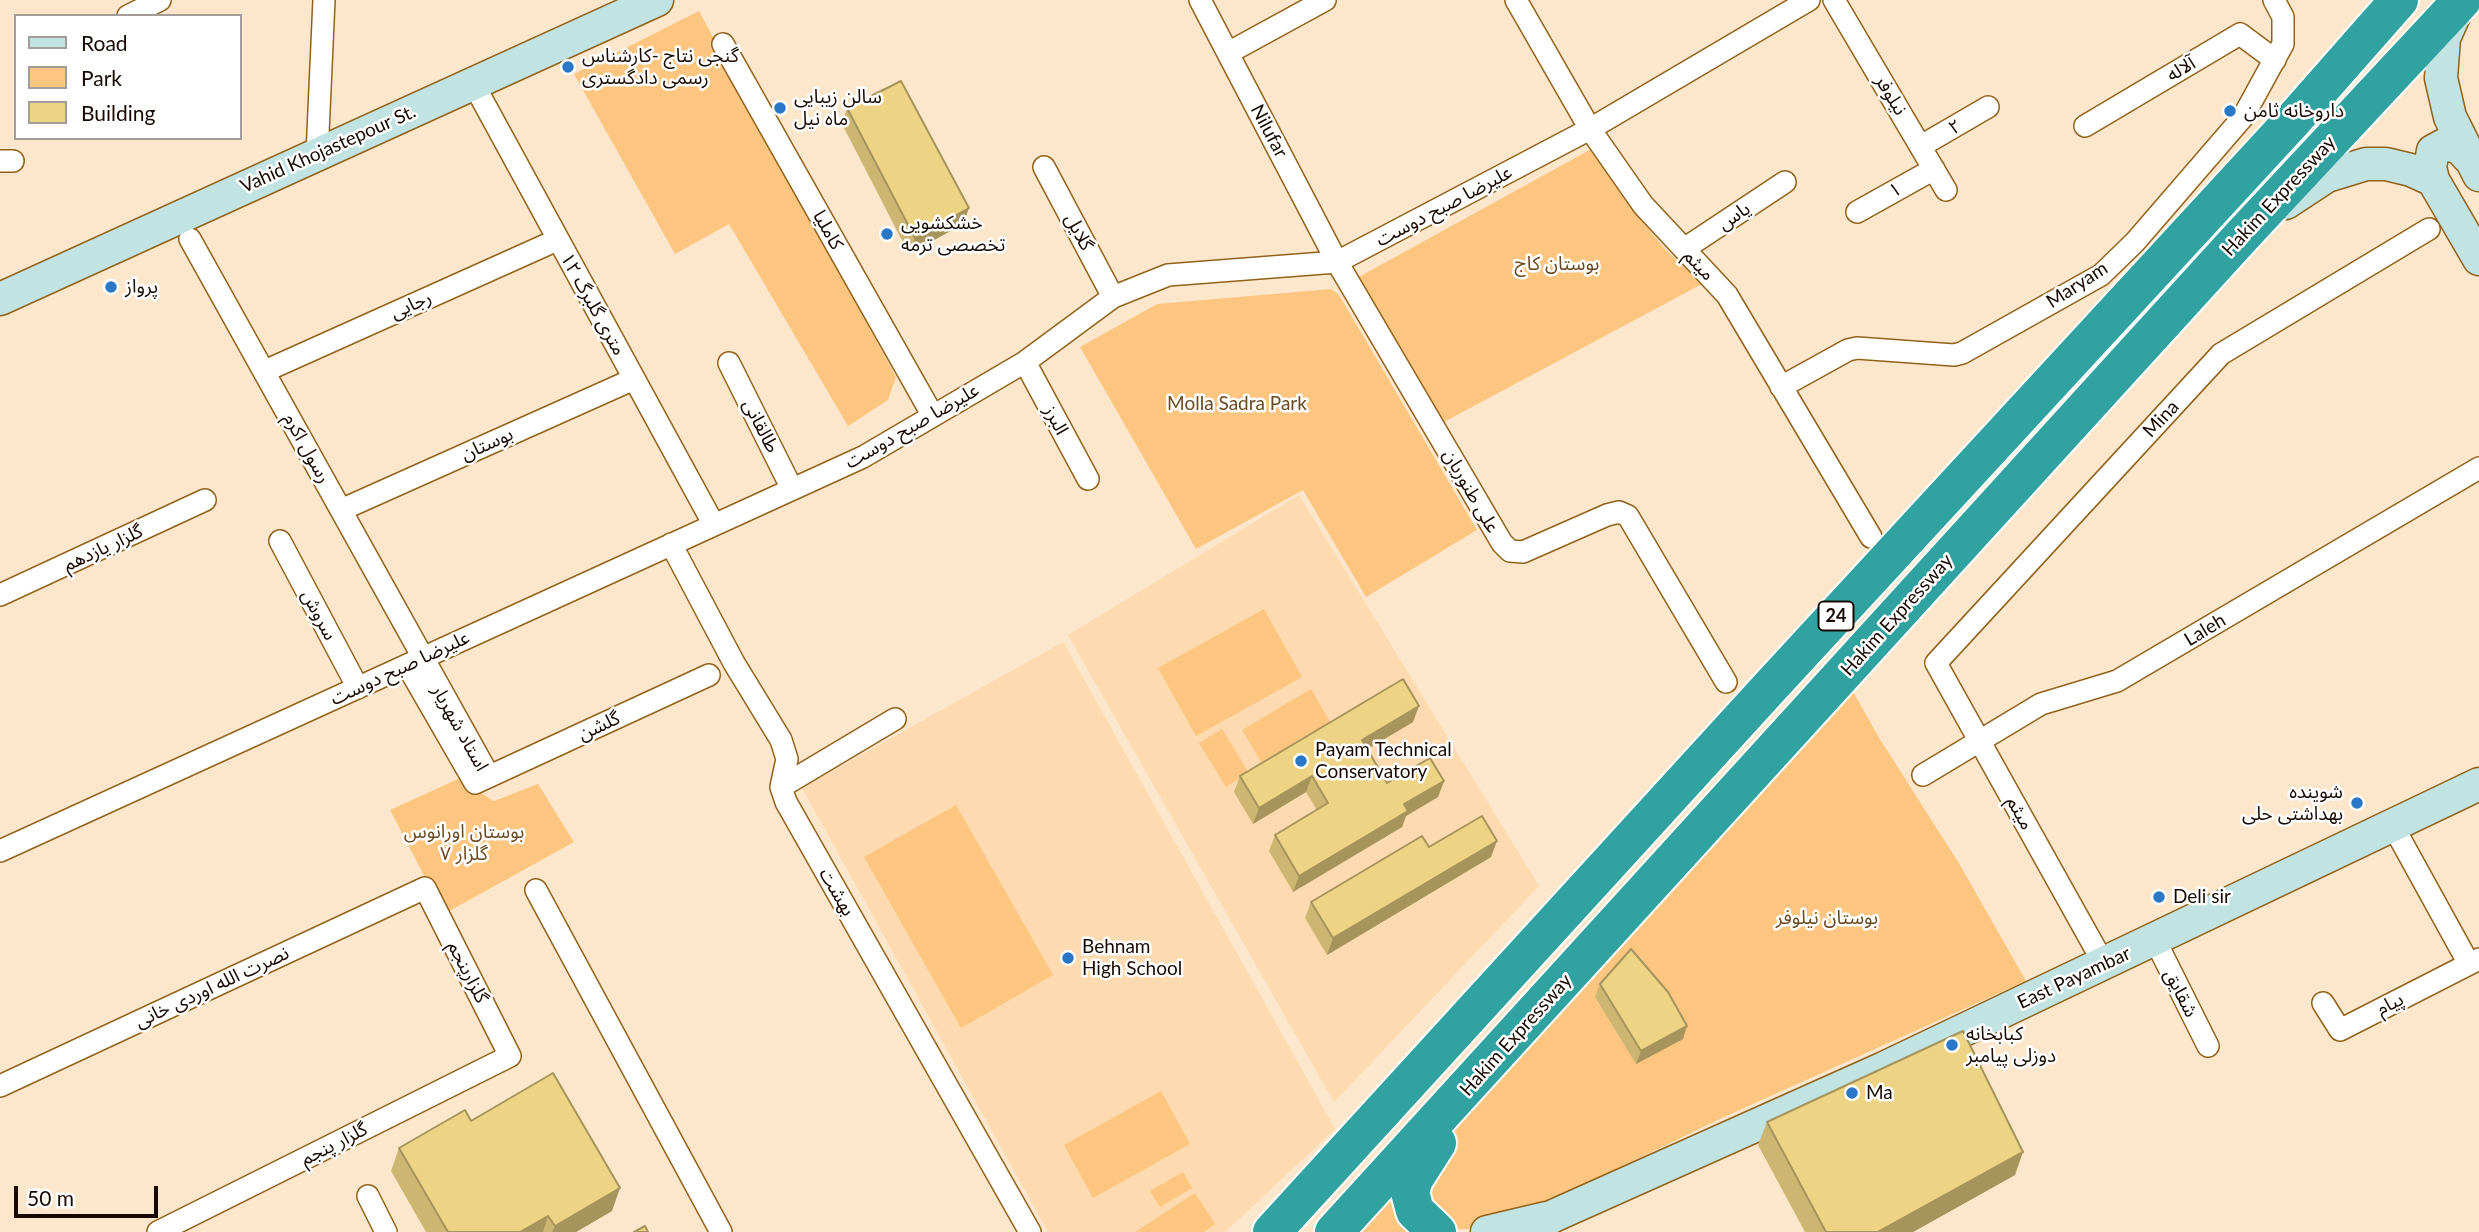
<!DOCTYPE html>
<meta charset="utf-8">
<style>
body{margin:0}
#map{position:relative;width:2479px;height:1232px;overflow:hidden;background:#fce7cd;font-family:Lato,sans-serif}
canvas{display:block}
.legend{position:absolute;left:14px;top:14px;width:228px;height:126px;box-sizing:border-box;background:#fff;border:2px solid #a39d99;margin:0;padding:9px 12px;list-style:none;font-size:21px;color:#180900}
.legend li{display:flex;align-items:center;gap:14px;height:35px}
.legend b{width:35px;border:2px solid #a39d99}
.scale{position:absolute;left:14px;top:1186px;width:144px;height:32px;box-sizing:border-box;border:4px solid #180900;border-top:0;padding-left:9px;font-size:21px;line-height:24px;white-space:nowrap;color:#180900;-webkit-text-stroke:5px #fff;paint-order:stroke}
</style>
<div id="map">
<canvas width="2479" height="1232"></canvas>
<ul class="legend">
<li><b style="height:9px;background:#c1e3e2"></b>Road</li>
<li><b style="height:19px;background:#fdc680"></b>Park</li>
<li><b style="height:19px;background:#edd484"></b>Building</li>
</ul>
<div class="scale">50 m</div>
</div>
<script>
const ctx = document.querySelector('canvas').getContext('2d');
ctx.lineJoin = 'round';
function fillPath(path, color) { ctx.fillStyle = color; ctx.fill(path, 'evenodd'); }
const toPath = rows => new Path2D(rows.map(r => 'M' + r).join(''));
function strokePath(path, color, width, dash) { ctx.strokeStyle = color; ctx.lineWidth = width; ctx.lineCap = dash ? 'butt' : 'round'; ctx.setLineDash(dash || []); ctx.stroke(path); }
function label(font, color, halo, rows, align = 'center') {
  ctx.font = font + ' Lato,"Noto Sans Arabic",sans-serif'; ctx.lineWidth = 5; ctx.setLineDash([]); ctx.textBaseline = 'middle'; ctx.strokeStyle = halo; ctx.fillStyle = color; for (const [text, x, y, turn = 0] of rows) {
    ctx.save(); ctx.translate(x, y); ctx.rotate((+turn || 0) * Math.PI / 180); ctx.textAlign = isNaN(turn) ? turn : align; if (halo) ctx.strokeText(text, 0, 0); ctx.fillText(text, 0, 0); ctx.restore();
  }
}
fillPath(toPath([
 [1299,495,1539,886,1334,1102,1068,635],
 [1063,642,1335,1129,1225,1232,1048,1232,802,788]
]), '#fddaaf');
fillPath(toPath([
 [699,11,896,377,888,400,848,426,729,224,675,254,574,74],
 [1595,147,1632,209,1664,248,1702,284,1442,423,1357,278],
 [1331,289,1339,295,1477,530,1366,597,1303,490,1196,549,1080,347,1157,304],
 [1264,609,1302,677,1196,736,1158,668],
 [1851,688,1878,736,1960,865,2026,981,1724,1117,1524,1214,1469,1229,1449,1229,1418,1181,1420,1173,1593,964],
 [1311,689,1333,727,1264,767,1242,730],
 [1222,729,1249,773,1226,787,1199,743],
 [458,779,494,801,538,784,574,842,444,914,390,810],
 [956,805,1053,975,961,1028,864,857],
 [1161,1091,1190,1144,1093,1198,1064,1145],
 [1407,1168,1429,1232,1349,1232],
 [1183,1172,1192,1188,1160,1207,1150,1191],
 [1195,1193,1215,1224,1204,1232,1135,1232]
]), '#fdc680');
const street = toPath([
 [1200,0,1337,262,1502,543,1510,551,1523,552,1607,515,1619,512,1628,516,1726,682],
 [1516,0,1590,129,1643,205,1727,295,1871,537],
 [1834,0,1946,190],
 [128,16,160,0],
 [723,44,933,416],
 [1228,53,1325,0],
 [473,83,714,525],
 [2085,126,2240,34,2275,60],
 [1921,146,1988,107],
 [317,155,324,0],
 [0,161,13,161],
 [1044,167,1113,297],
 [1857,212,1934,169],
 [190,239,489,776],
 [1684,249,1785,182],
 [1025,362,1088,479],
 [729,363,792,489],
 [265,371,557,240],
 [1781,387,1848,350,1857,348,1954,355,1962,353,2101,275,2135,242,2243,117,2283,44,2283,17,2274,0],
 [341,510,634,379],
 [280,541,358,688],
 [671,544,734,663,781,740,787,759,781,787,786,802,1030,1232],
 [0,595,205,500],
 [407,665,475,783,709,675],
 [1923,775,2041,704,2117,681,2479,468],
 [781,787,895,719],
 [2393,826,2469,964],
 [0,851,863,457,1025,362,1113,297,1168,275,1337,262,1590,129,1809,0],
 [536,890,721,1232],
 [2155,940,2208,1046],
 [2104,964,1936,663,2221,354,2429,229],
 [2323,1003,2340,1030,2479,959],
 [0,1086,425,888,510,1056,158,1232],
 [368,1196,386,1232]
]);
const secondary = toPath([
 [2457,9,2444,38,2441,78,2450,117,2479,175],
 [2468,157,2460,148,2446,144,2433,151,2430,167,2433,180,2479,259],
 [2286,203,2327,176,2366,164,2386,164,2411,170,2433,180],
 [0,299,657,0],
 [1487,1232,1546,1218],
 [1528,1232,1551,1217,1884,1068,2479,784]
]);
const highway = toPath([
 [1437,1143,1414,1179,1410,1192,1415,1211,1437,1232],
 [1272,1232,1770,687,2295,118,2399,0],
 [1334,1232,2240,238,2462,0]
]);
strokePath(street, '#92621a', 24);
strokePath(secondary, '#92621a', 35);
strokePath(highway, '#fff', 42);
strokePath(street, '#fff', 21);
strokePath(secondary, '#c1e3e2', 32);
strokePath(highway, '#30a3a0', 38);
fillPath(toPath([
 [847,108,969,208,963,224,909,254,842,124],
 [1413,722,1367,749,1387,783,1444,781,1438,797,1406,816,1402,827,1293,892,1269,851,1275,835,1317,810,1306,792,1253,824,1234,792,1240,776],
 [1429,847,1491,857,1327,955,1305,918,1311,902],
 [1600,984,1683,1039,1636,1064,1595,997],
 [471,1121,612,1211,576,1232,426,1232,391,1171,399,1148],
 [1767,1122,2015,1175,1913,1232,1805,1232,1758,1145]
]), '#ccb672');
fillPath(toPath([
 [969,208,963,224,909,254,915,238],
 [1419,706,1413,722,1356,756,1362,740],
 [1312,776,1306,792,1253,824,1259,808],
 [1444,781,1438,797,1406,816,1402,827,1293,892,1299,876,1404,804],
 [1497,841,1491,857,1327,955,1333,938],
 [1687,1026,1683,1039,1636,1064,1641,1051],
 [2023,1152,2015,1175,1913,1232,1878,1232],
 [620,1188,612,1211,576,1232,552,1232,555,1226],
 [548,1216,543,1232,520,1232]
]), '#a6945c');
const building = toPath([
 [901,81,969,208,915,238,847,108,901,81],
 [1403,679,1419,706,1362,740,1387,783,1430,758,1444,781,1404,804,1408,811,1299,876,1275,835,1328,803,1312,776,1259,808,1240,776,1403,679],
 [1482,816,1497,841,1333,938,1311,902,1422,836,1429,847,1482,816],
 [1631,949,1668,992,1687,1026,1641,1051,1600,984,1631,949],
 [1963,1031,2023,1152,1878,1232,1826,1232,1767,1122,1963,1031],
 [553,1073,620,1188,555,1226,548,1216,520,1232,448,1232,399,1148,465,1110,471,1121,553,1073],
 [645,1226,648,1232,634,1232,645,1226]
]);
fillPath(building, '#edd484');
strokePath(building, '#a6945c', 2);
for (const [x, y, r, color] of [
 [568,67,7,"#2a77c7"],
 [780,108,7,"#2a77c7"],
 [2230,111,7,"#2a77c7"],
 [887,234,7,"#2a77c7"],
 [111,287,7,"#2a77c7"],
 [1301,761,7,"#2a77c7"],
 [2357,803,7,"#2a77c7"],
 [2159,897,7,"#2a77c7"],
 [1068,958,7,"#2a77c7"],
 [1952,1045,7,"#2a77c7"],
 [1852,1093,7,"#2a77c7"]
]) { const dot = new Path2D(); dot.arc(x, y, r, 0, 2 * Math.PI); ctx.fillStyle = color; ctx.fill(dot); strokePath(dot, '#fff', 2.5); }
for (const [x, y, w] of [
 [1836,616,35]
]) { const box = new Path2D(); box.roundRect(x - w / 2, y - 14.5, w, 29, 5); ctx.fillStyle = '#fff'; ctx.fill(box); strokePath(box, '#180900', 2); }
label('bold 18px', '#180900', null, [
 ["24",1836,616]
]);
label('19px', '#180900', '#fff', [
 ["گنجی نتاج -کارشناس",582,56],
 ["رسمی دادگستری",582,78],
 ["سالن زیبایی",794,97],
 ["ماه نیل",794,119],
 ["داروخانه ثامن",2244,111],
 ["خشکشویی",901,223],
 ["تخصصی ترمه",901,245],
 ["پرواز",125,287],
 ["Payam Technical",1315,750],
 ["Conservatory",1315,772],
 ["شوینده",2343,792,"right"],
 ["بهداشتی حلی",2343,814,"right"],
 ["Deli sir",2173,897],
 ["Behnam",1082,947],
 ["High School",1082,969],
 ["کبابخانه",1966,1034],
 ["دوزلی پیامبر",1966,1056],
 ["Ma",1866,1093]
], 'left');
label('19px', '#180900', '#fff', [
 ["آلاله",2181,69,-31],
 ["نیلوفر",1891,95,59],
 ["۲",1955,127,-30],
 ["Nilufar",1269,131,62],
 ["Vahid Khojastepour St.",328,149,-24],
 ["۱",1895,190,-29],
 ["Hakim Expressway",2279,196,-47],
 ["علیرضا صبح دوست",1444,206,-28],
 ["یاس",1734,216,-34],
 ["کاملیا",828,230,61],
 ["گلایل",1079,232,62],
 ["میثم",1699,265,46],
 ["Maryam",2077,285,-33],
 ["۱۲ متری گلبرگ",593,304,61],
 ["رجایی",411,305,-24],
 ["Mina",2161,419,-47],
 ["البرز",1056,420,62],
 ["طالقانی",761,426,63],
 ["علیرضا صبح دوست",912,426,-30],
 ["بوستان",487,444,-24],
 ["رسول اکرم",307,448,61],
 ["علی طنوریان",1471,491,60],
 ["گلزار یازدهم",103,548,-25],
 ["سروش",319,615,62],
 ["Hakim Expressway",1897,615,-48],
 ["Laleh",2205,630,-31],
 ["علیرضا صبح دوست",400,668,-25],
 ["گلشن",599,726,-25],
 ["استاد شهریار",460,728,61],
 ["میثم",2020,813,61],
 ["بهشت",837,892,60],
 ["گلزارپنجم",468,972,63],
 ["East Payambar",2074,978,-25],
 ["نصرت الله اوردی خانی",212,987,-25],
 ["شقایق",2181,993,63],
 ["پیام",2390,1004,-27],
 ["Hakim Expressway",1516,1035,-48],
 ["گلزار پنجم",334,1144,-27]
]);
label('19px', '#694a21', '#fff', [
 ["بوستان کاج",1557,264],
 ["Molla Sadra Park",1237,404],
 ["بوستان اورانوس",464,832],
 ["گلزار ۷",464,854],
 ["بوستان نیلوفر",1827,918]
]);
</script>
